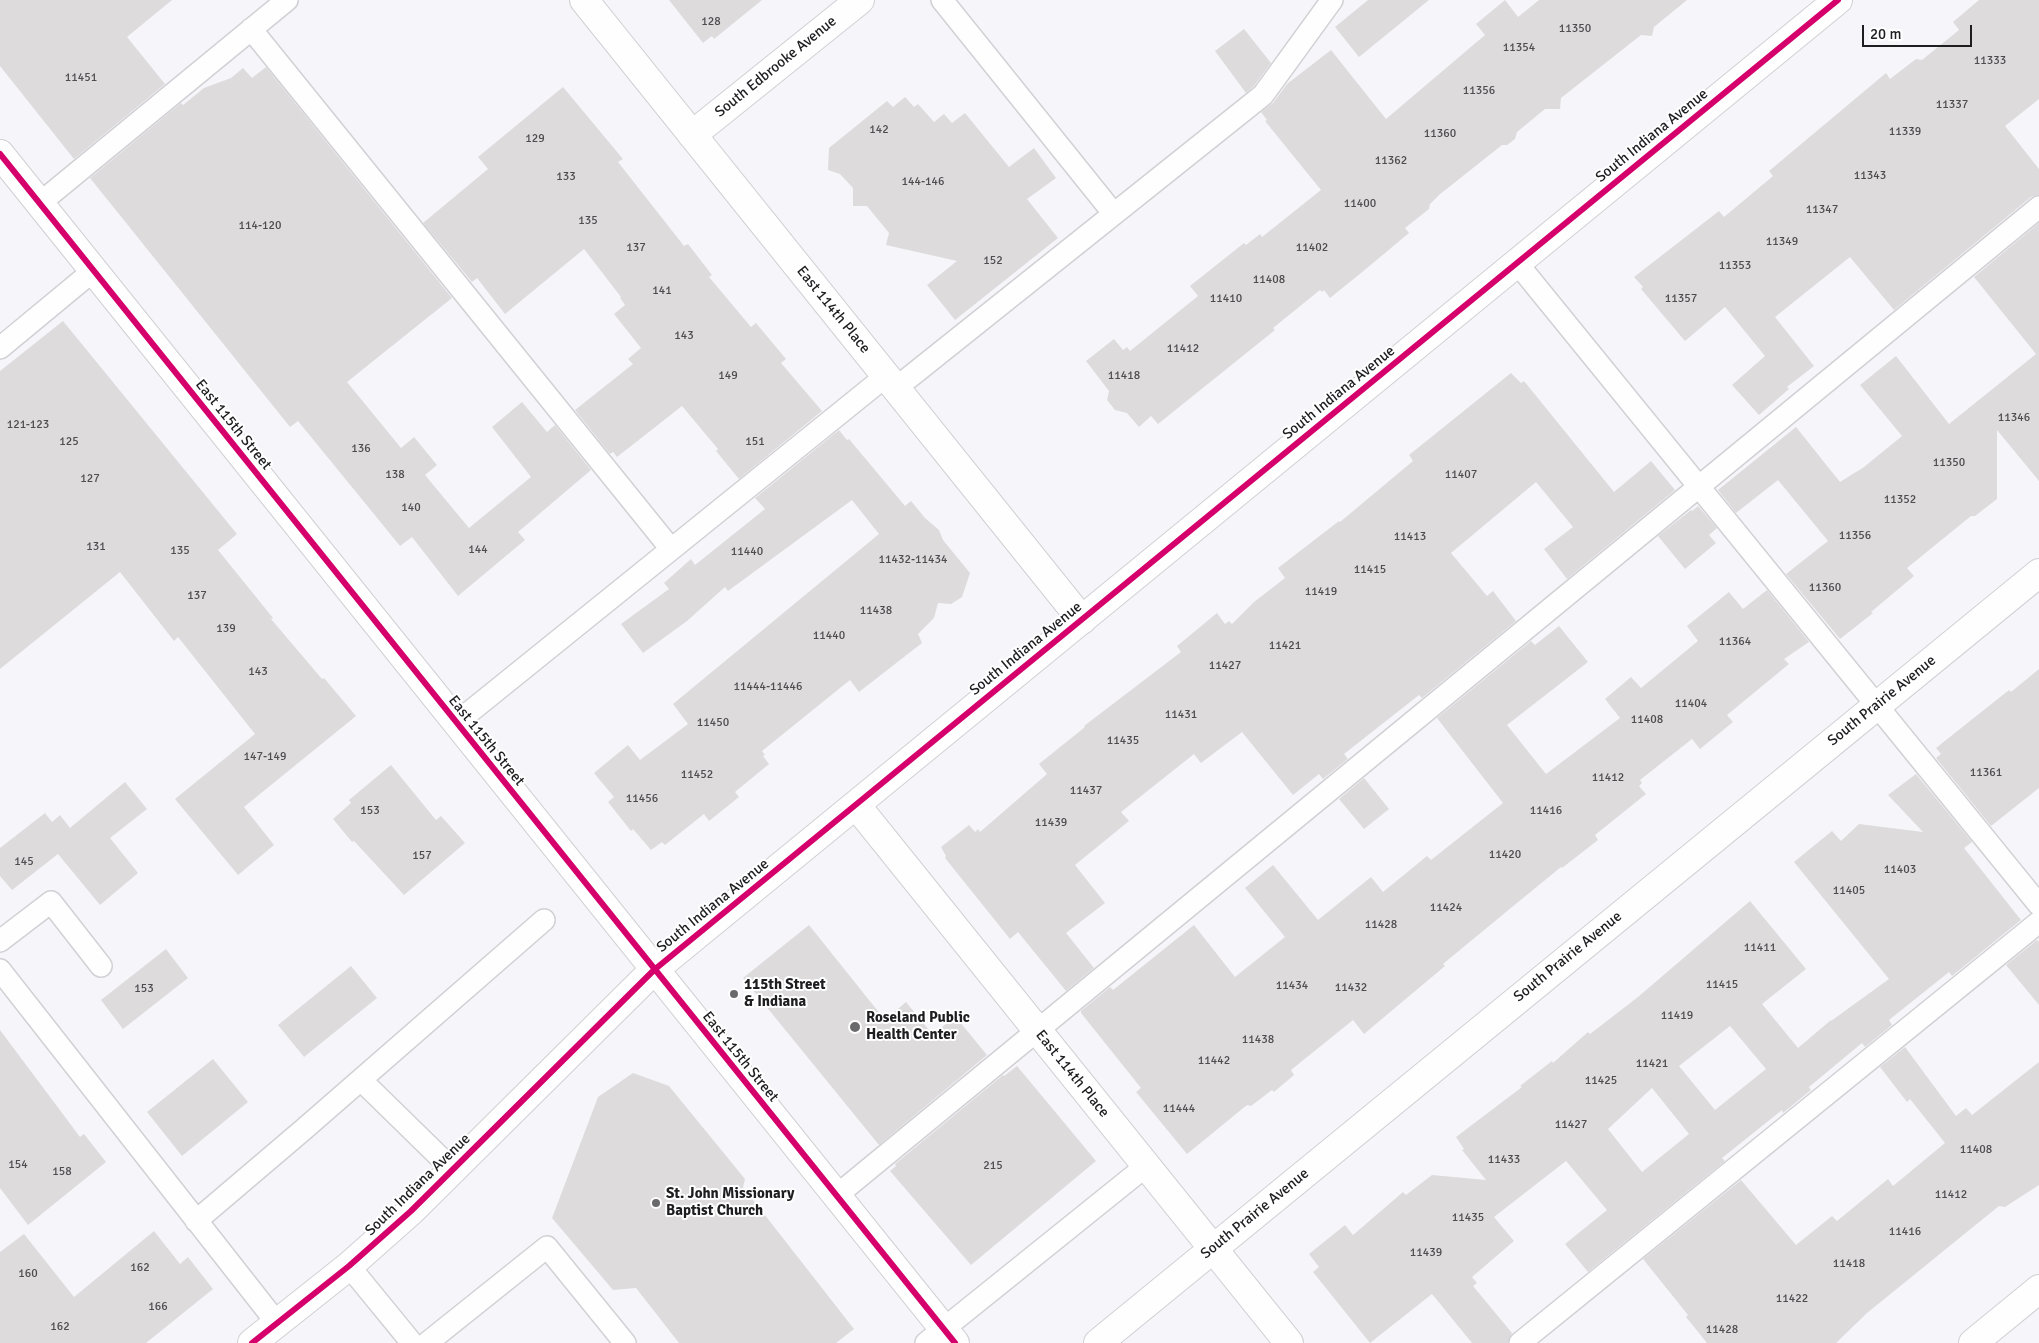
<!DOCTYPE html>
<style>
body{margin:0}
#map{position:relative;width:2039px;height:1343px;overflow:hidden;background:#f6f5fa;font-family:Signika,sans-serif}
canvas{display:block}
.scale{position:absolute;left:1862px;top:25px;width:110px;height:22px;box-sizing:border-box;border:2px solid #1e1d20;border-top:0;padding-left:6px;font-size:15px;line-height:18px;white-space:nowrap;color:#1e1d20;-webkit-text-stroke:4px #fff;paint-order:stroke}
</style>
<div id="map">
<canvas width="2039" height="1343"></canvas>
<div class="scale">20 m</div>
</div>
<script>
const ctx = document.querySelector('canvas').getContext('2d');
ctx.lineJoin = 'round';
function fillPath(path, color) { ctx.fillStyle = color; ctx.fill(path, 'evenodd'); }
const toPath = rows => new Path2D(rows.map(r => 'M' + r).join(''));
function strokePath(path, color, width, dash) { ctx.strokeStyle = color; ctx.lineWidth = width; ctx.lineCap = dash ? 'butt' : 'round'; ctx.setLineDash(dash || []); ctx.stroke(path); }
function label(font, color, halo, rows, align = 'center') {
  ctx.font = font + ' Signika,sans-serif'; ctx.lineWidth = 4; ctx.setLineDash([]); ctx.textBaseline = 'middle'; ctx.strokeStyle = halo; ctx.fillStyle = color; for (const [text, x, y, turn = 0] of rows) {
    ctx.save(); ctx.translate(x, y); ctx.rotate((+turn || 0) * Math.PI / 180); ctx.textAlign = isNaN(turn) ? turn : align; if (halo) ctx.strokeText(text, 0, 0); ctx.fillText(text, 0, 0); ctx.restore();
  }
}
fillPath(toPath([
 [0,0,172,0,127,37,165,84,74,159,0,66],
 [669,0,762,0,714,39,712,36,703,43],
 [1368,0,1429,0,1359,57,1335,27],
 [1505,0,1518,17,1539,0,1687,0,1654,27,1652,36,1641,35,1561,98,1560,109,1545,109,1517,132,1515,139,1507,145,1502,145,1439,195,1430,204,1429,209,1405,228,1409,233,1361,273,1330,298,1324,290,1322,292,1320,290,1273,328,1275,330,1158,424,1151,416,1139,427,1127,413,1115,410,1107,400,1109,391,1086,361,1114,339,1123,350,1127,347,1130,351,1198,296,1190,286,1244,243,1246,245,1260,234,1262,237,1321,190,1265,121,1267,120,1261,112,1273,103,1287,84,1331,50,1386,119,1485,35,1476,24],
 [1979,0,2039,0,2039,99,2005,126,2039,169,2039,195,2031,197,1894,310,1850,257,1775,317,1814,366,1787,387,1789,389,1759,415,1732,385,1765,356,1725,307,1685,341,1641,289,1643,287,1634,277,1719,211,1724,217,1773,176,1769,171,1886,73,1890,79,1916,59,1922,60,1959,30,1953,22],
 [1244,29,1271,63,1254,86,1246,93,1215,51],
 [266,67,452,298,347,382,401,448,414,437,437,465,425,475,469,528,531,477,492,427,522,402,547,432,555,425,591,470,518,532,525,540,458,596,412,537,400,546,298,421,290,427,90,178,181,103,183,105,204,88,231,78,243,68,252,78],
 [563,87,623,159,618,162,684,246,688,244,712,275,709,277,751,327,756,323,786,359,781,363,822,411,739,479,716,451,718,449,682,406,617,457,613,452,610,454,575,410,633,364,628,359,641,348,614,314,625,305,620,298,621,297,584,249,505,314,477,278,472,282,423,223,488,169,478,157],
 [905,97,914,107,918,104,934,122,944,114,952,123,965,113,1009,167,1034,148,1056,178,1027,199,1058,238,955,320,927,285,957,261,886,245,889,233,867,206,853,206,853,188,840,174,828,170,829,148,887,101,893,107],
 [2039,223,2039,481,1997,430,1997,499,1975,516,1971,516,1907,568,1914,576,1871,612,1873,613,1840,639,1786,574,1828,541,1778,480,1736,513,1718,490,1796,427,1840,482,1864,467,1902,436,1860,385,1896,356,1949,424,2036,354,1974,277],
 [63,321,237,534,218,550,273,618,271,619,322,679,324,678,356,716,244,807,274,845,238,875,175,799,255,734,178,637,174,641,120,572,0,669,0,371],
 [1511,373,1521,383,1524,381,1614,492,1651,461,1675,490,1567,579,1544,549,1573,527,1536,482,1451,553,1487,596,1493,591,1516,621,1422,698,1419,695,1344,754,1348,759,1323,779,1319,774,1293,795,1242,732,1201,763,1194,754,1121,812,1129,821,1075,865,1105,903,1066,933,1094,968,1066,991,1018,932,1010,939,945,858,946,856,941,847,969,825,975,832,978,829,980,832,1047,774,1039,764,1085,727,1084,726,1181,652,1177,646,1217,613,1225,624,1229,621,1232,624,1254,602,1285,578,1278,568,1339,521,1340,522,1413,461,1409,455],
 [839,430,847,440,849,439,905,506,911,501,925,518,939,530,943,540,970,573,962,597,951,604,938,603,934,618,918,634,922,643,859,692,850,680,762,751,765,755,763,756,769,764,735,792,739,797,709,821,704,814,665,845,662,842,651,850,633,829,631,831,608,802,614,797,594,773,628,745,640,760,688,724,673,704,879,534,852,500,728,591,725,587,687,621,643,653,621,624,669,589,664,583,691,559,695,565,765,509,755,498],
 [1698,506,1717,528,1709,535,1716,543,1685,569,1658,536,1691,510,1692,511],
 [1767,590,1809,642,1784,659,1789,664,1727,715,1733,722,1700,749,1692,739,1640,780,1642,783,1639,786,1646,794,1595,835,1598,840,1562,868,1561,867,1506,912,1443,964,1445,966,1364,1034,1353,1020,1291,1070,1294,1075,1274,1092,1272,1090,1251,1106,1247,1105,1187,1154,1136,1092,1141,1088,1081,1013,1081,1011,1110,987,1113,990,1194,925,1235,977,1285,937,1245,888,1273,865,1318,920,1371,877,1383,892,1427,856,1431,860,1503,803,1437,718,1531,641,1535,645,1559,626,1588,662,1507,725,1546,774,1620,718,1605,699,1631,677,1641,688,1698,641,1687,626,1729,592,1743,609],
 [2039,669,2039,788,1991,826,1936,758,1941,754,1936,748,2009,690,2011,692],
 [391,765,436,820,441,816,465,843,404,895,354,841,352,842,333,819,351,803,349,800],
 [1916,774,1972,842,1964,848,2021,920,1952,976,1949,972,1889,1020,1892,1025,1865,1047,1862,1043,1809,1087,1811,1090,1783,1113,1782,1110,1722,1158,1725,1161,1588,1272,1565,1244,1607,1210,1566,1161,1494,1217,1514,1241,1472,1277,1477,1283,1473,1286,1512,1333,1508,1343,1472,1343,1432,1294,1370,1343,1313,1272,1319,1267,1309,1254,1345,1225,1353,1235,1403,1192,1406,1195,1432,1175,1486,1180,1462,1150,1464,1149,1456,1137,1522,1087,1520,1086,1552,1061,1553,1063,1588,1032,1590,1034,1638,997,1750,901,1806,969,1762,1004,1798,1048,1831,1020,1831,1021,1889,979,1794,862,1832,831,1841,841,1859,824,1923,832,1888,795],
 [1730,1026,1766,1069,1715,1110,1679,1066],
 [1652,1088,1689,1134,1642,1172,1608,1129],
 [1364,778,1389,809,1364,829,1339,799],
 [125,782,147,809,110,838,138,873,100,905,58,854,12,890,0,876,0,848,45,813,52,822,60,815,70,828],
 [809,925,885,1020,906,1002,933,1035,955,1016,987,1055,879,1145,743,978],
 [2037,940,2039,942,2039,1005,2006,965],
 [166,949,188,978,123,1029,101,1000],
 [351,966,377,998,304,1057,278,1025],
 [0,1030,80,1137,84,1134,106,1162,28,1225,0,1188],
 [1905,1047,1956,1116,1966,1108,1972,1115,2039,1062,2039,1185,2005,1207,1999,1206,1867,1313,1836,1343,1707,1343,1686,1317,1688,1315,1643,1259,1741,1180,1796,1245,1832,1216,1837,1221,1888,1179,1893,1186,1945,1143,1910,1099,1907,1102,1880,1067],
 [213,1059,248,1102,182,1156,147,1112],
 [1017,1066,1096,1161,971,1265,890,1171,896,1166,895,1164,1003,1075,1004,1076],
 [633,1073,669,1086,745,1179,743,1187,854,1329,836,1343,679,1343,636,1288,613,1290,552,1218,598,1097],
 [154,1231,180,1264,188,1257,213,1289,146,1343,0,1343,0,1252,24,1234,74,1297]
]), '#dddbdc');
const service = toPath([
 [942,0,1114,214],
 [251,29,671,549],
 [40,203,287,0],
 [1517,263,2039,905],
 [0,348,93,271],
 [896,388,1263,95,1332,0],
 [456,723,886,376],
 [0,941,51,902,101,966],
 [0,970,277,1323],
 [361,1080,452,1169],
 [836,1196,2039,207],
 [196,1221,303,1130,544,920],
 [349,1266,412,1343],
 [427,1343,547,1247,625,1343],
 [926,1343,1146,1166],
 [1520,1343,2039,922]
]);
const minor = toPath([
 [584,0,1082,620],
 [692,135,860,0],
 [856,805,1289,1343],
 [252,1343,349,1266,411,1211,654,970,1838,0],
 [1098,1343,2039,573],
 [1973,1343,2039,1289]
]);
const tertiary = toPath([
 [0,154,955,1343]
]);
strokePath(service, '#d1d0d4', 24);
strokePath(minor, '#d1d0d4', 30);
strokePath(tertiary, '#d1d0d4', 30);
strokePath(service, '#fefefe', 21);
strokePath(minor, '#fefefe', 28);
strokePath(tertiary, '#fefefe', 28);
strokePath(toPath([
 [0,154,955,1343],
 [252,1343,349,1266,411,1211,654,970,1838,0]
]), '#d6006c', 6);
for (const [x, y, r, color] of [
 [734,994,5,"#6a696c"],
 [855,1027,6,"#6a696c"],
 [656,1203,5,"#6a696c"]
]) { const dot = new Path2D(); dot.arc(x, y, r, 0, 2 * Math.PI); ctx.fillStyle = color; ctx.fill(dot); strokePath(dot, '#fff', 2); }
label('12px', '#4e4c4f', null, [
 ["128",711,22],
 ["11350",1575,29],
 ["11354",1519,48],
 ["11333",1990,61],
 ["11451",81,78],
 ["11356",1479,91],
 ["11337",1952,105],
 ["142",879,130],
 ["11339",1905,132],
 ["11360",1440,134],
 ["129",535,139],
 ["11362",1391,161],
 ["11343",1870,176],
 ["133",566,177],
 ["144-146",923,182],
 ["11400",1360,204],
 ["11347",1822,210],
 ["135",588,221],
 ["114-120",260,226],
 ["11349",1782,242],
 ["137",636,248],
 ["11402",1312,248],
 ["152",993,261],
 ["11353",1735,266],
 ["11408",1269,280],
 ["141",662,291],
 ["11410",1226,299],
 ["11357",1681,299],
 ["143",684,336],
 ["11412",1183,349],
 ["149",728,376],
 ["11418",1124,376],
 ["11346",2014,418],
 ["121-123",28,425],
 ["125",69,442],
 ["151",755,442],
 ["136",361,449],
 ["11350",1949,463],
 ["138",395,475],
 ["11407",1461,475],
 ["127",90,479],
 ["11352",1900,500],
 ["140",411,508],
 ["11356",1855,536],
 ["11413",1410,537],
 ["131",96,547],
 ["144",478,550],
 ["135",180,551],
 ["11440",747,552],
 ["11432-11434",913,560],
 ["11415",1370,570],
 ["11360",1825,588],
 ["11419",1321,592],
 ["137",197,596],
 ["11438",876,611],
 ["139",226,629],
 ["11440",829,636],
 ["11364",1735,642],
 ["11421",1285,646],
 ["11427",1225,666],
 ["143",258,672],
 ["11444-11446",768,687],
 ["11404",1691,704],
 ["11431",1181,715],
 ["11408",1647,720],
 ["11450",713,723],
 ["11435",1123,741],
 ["147-149",265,757],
 ["11361",1986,773],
 ["11452",697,775],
 ["11412",1608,778],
 ["11437",1086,791],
 ["11456",642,799],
 ["153",370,811],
 ["11416",1546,811],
 ["11439",1051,823],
 ["11420",1505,855],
 ["157",422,856],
 ["145",24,862],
 ["11403",1900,870],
 ["11405",1849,891],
 ["11424",1446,908],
 ["11428",1381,925],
 ["11411",1760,948],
 ["11415",1722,985],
 ["11434",1292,986],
 ["11432",1351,988],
 ["153",144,989],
 ["11419",1677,1016],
 ["11438",1258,1040],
 ["11442",1214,1061],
 ["11421",1652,1064],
 ["11425",1601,1081],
 ["11444",1179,1109],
 ["11427",1571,1125],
 ["11408",1976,1150],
 ["11433",1504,1160],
 ["154",18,1165],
 ["215",993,1166],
 ["158",62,1172],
 ["11412",1951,1195],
 ["11435",1468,1218],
 ["11416",1905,1232],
 ["11439",1426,1253],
 ["11418",1849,1264],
 ["162",140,1268],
 ["160",28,1274],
 ["11422",1792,1299],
 ["166",158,1307],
 ["162",60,1327],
 ["11428",1722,1330]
]);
label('15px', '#1e1d20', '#fff', [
 ["South Edbrooke Avenue",776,67,-39],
 ["South Indiana Avenue",1652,136,-39],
 ["East 114th Place",833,310,51],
 ["South Indiana Avenue",1339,393,-39],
 ["East 115th Street",233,425,51],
 ["South Indiana Avenue",1026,649,-39],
 ["South Prairie Avenue",1882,701,-39],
 ["East 115th Street",486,741,51],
 ["South Indiana Avenue",713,906,-39],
 ["South Prairie Avenue",1568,957,-39],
 ["East 115th Street",740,1057,51],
 ["East 114th Place",1072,1074,51],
 ["South Indiana Avenue",418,1185,-44],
 ["South Prairie Avenue",1255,1214,-39]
]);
label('bold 15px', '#1e1d20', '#fff', [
 ["115th Street",744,985],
 ["& Indiana",744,1002],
 ["Roseland Public",866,1018],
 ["Health Center",866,1035],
 ["St. John Missionary",666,1194],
 ["Baptist Church",666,1211]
], 'left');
</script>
